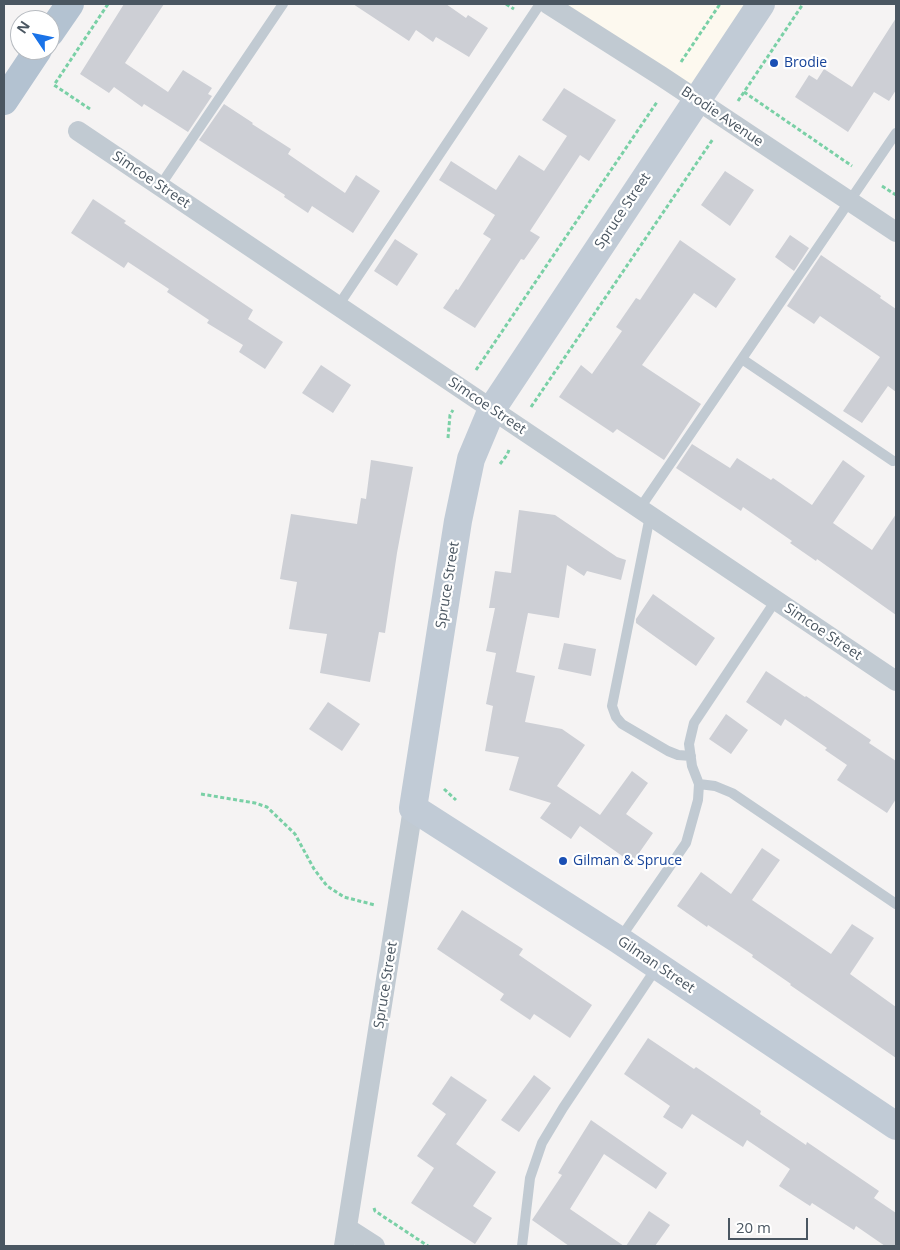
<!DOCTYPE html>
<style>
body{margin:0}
#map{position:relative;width:900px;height:1250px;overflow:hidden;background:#f5f3f3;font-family:"Open Sans",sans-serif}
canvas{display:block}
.frame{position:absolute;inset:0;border:5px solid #4a5661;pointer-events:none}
.north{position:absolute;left:10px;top:10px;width:50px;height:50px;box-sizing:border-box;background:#fff;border:1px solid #b7bbc0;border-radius:50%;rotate:304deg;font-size:14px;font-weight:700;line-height:20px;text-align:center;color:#4a5661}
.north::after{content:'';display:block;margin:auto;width:18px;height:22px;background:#1a73e8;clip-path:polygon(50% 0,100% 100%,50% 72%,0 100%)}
.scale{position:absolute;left:728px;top:1218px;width:80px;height:22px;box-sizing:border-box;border:2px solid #4a5661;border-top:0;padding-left:6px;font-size:15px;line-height:18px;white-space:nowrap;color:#4a5661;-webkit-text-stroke:4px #fff;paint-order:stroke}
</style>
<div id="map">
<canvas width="900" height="1250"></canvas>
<div class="frame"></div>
<div class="north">N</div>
<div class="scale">20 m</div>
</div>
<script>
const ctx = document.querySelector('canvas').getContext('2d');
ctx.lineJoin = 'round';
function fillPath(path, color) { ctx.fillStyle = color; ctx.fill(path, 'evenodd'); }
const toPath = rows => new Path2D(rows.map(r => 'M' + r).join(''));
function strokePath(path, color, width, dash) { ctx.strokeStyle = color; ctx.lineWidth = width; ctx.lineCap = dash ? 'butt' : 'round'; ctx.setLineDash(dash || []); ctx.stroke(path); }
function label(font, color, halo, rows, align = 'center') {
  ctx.font = font + ' "Open Sans",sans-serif'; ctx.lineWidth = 4.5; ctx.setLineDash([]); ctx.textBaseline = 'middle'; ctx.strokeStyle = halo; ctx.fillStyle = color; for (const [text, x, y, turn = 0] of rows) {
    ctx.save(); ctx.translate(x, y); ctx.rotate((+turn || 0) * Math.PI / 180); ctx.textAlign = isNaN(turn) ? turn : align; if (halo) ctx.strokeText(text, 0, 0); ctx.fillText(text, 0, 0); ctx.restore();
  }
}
fillPath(toPath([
 [551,4,758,4,696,97]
]), '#fdf9ef');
fillPath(toPath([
 [124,4,164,4,125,63,168,92,183,70,212,88,208,94,212,96,188,132,144,104,142,107,114,87,109,93,80,74],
 [353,4,446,4,466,18,468,15,488,28,469,57,436,37,433,42,416,30,409,41],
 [896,18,896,90,889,101,874,92,848,132,795,97,809,75,817,80,824,69,852,87],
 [564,88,616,120,589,161,580,155,530,231,540,237,524,260,521,259,475,328,443,308,456,289,458,290,491,239,483,234,495,215,439,180,451,161,496,190,519,155,544,171,567,136,542,120],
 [224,104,253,123,252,124,291,149,288,154,345,193,356,175,380,191,353,233,312,206,308,213,284,197,285,195,202,142,199,140],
 [725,171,754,190,730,226,701,205],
 [93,199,126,221,124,223,253,310,248,319,283,342,265,369,239,352,243,345,207,323,209,320,167,292,169,289,128,262,124,268,71,233],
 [790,235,809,248,794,271,775,257],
 [395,239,418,254,397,286,374,271],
 [680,240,736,279,716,308,694,293,642,365,701,404,664,460,617,429,613,433,559,397,581,365,592,374,622,331,616,327,636,298,640,300],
 [821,255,881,296,880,298,896,309,896,392,888,386,862,423,843,411,880,357,820,316,814,324,787,306],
 [321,365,351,385,333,413,302,393],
 [692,444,730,468,737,458,771,480,773,478,812,505,843,460,865,476,833,523,872,550,896,514,896,615,817,559,816,561,790,543,792,541,743,507,741,511,676,468],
 [371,460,413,467,397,553,385,633,379,632,370,682,320,673,327,634,289,629,297,582,280,579,291,514,357,524,361,498,366,499],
 [519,510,555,515,617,557,626,560,621,580,587,571,584,576,567,565,559,618,528,613,516,672,535,676,525,722,562,729,585,745,557,786,600,815,632,771,648,783,626,814,653,833,632,863,580,826,571,839,540,818,551,803,509,790,519,757,485,751,493,706,486,704,496,653,486,651,495,608,489,608,495,571,511,573],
 [653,594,715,638,696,666,636,623,636,619],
 [564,643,596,649,591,676,558,669],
 [766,671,805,697,806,696,871,740,869,743,896,761,896,799,887,813,837,780,847,765,825,750,827,748,785,719,781,726,746,702],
 [328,702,360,724,342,751,309,729],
 [726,714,748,730,731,754,709,739],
 [762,848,780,860,752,900,831,954,852,924,874,938,850,974,896,1007,896,1058,790,985,791,984,752,957,753,955,708,925,707,927,677,906,701,872,731,894],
 [462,910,523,949,519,955,592,1005,570,1038,534,1014,530,1020,500,1000,504,994,437,949],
 [648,1038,694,1069,696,1067,761,1111,760,1114,806,1145,807,1142,879,1191,874,1198,896,1213,896,1246,885,1246,856,1226,854,1230,812,1203,810,1206,779,1186,790,1169,747,1140,743,1147,692,1114,682,1129,663,1117,670,1106,624,1074],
 [534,1075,551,1088,519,1132,501,1120],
 [451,1076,487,1100,456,1144,496,1172,473,1206,492,1218,475,1244,411,1203,434,1168,417,1156,446,1114,432,1104],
 [591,1120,667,1173,656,1189,604,1154,570,1209,624,1246,569,1246,532,1220,562,1175,558,1173],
 [649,1211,670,1225,655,1246,626,1246]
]), '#cdcfd5');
strokePath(toPath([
 [506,4,514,9],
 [681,62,720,4],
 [744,92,852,166],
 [738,101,803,4],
 [90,109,54,85,108,4],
 [882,186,896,195],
 [476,370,657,102],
 [531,407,713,139],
 [448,438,450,415,453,410],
 [500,464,507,455,509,450],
 [444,789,456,800],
 [201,794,255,803,267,807,295,834,314,869,327,886,344,897,375,905],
 [374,1208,375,1211,428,1246]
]), '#7ad0a6', 3, [4, 2.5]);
strokePath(toPath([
 [160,186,283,4],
 [338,306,540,4],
 [742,359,893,461],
 [640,508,896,133],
 [650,516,612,706,616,717,622,724,668,751,678,755,691,756],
 [699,784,715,786,732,793,896,904],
 [619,940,686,843,698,800,699,784,692,766,689,744,694,723,776,600],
 [522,1246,530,1178,542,1143,563,1108,657,967]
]), '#c1cad2', 10);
strokePath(toPath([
 [548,4,661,76,896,232],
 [78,131,896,681],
 [347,1228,375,1246],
 [344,1246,413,808]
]), '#c1cad2', 20);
strokePath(toPath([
 [761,4,492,409,471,459,458,521,413,808,619,940,896,1126]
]), '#c1cbd6', 28);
strokePath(toPath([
 [50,33,70,4],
 [4,101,38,50]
]), '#b3c2d1', 28);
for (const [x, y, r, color] of [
 [774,63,5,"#1a4fb4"],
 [563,861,5,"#1a4fb4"]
]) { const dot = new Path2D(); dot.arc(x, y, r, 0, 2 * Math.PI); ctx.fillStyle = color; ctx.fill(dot); strokePath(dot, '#fff', 2); }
label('14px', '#164399', '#fff', [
 ["Brodie",784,63],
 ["Gilman & Spruce",573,861]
], 'left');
label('14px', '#4a5661', '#fff', [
 ["Brodie Avenue",722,117,34],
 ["Simcoe Street",151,180,34],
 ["Spruce Street",623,211,-56],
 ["Simcoe Street",487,406,34],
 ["Spruce Street",448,585,-81],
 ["Simcoe Street",823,632,34],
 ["Gilman Street",656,965,34],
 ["Spruce Street",386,985,-81]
]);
</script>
